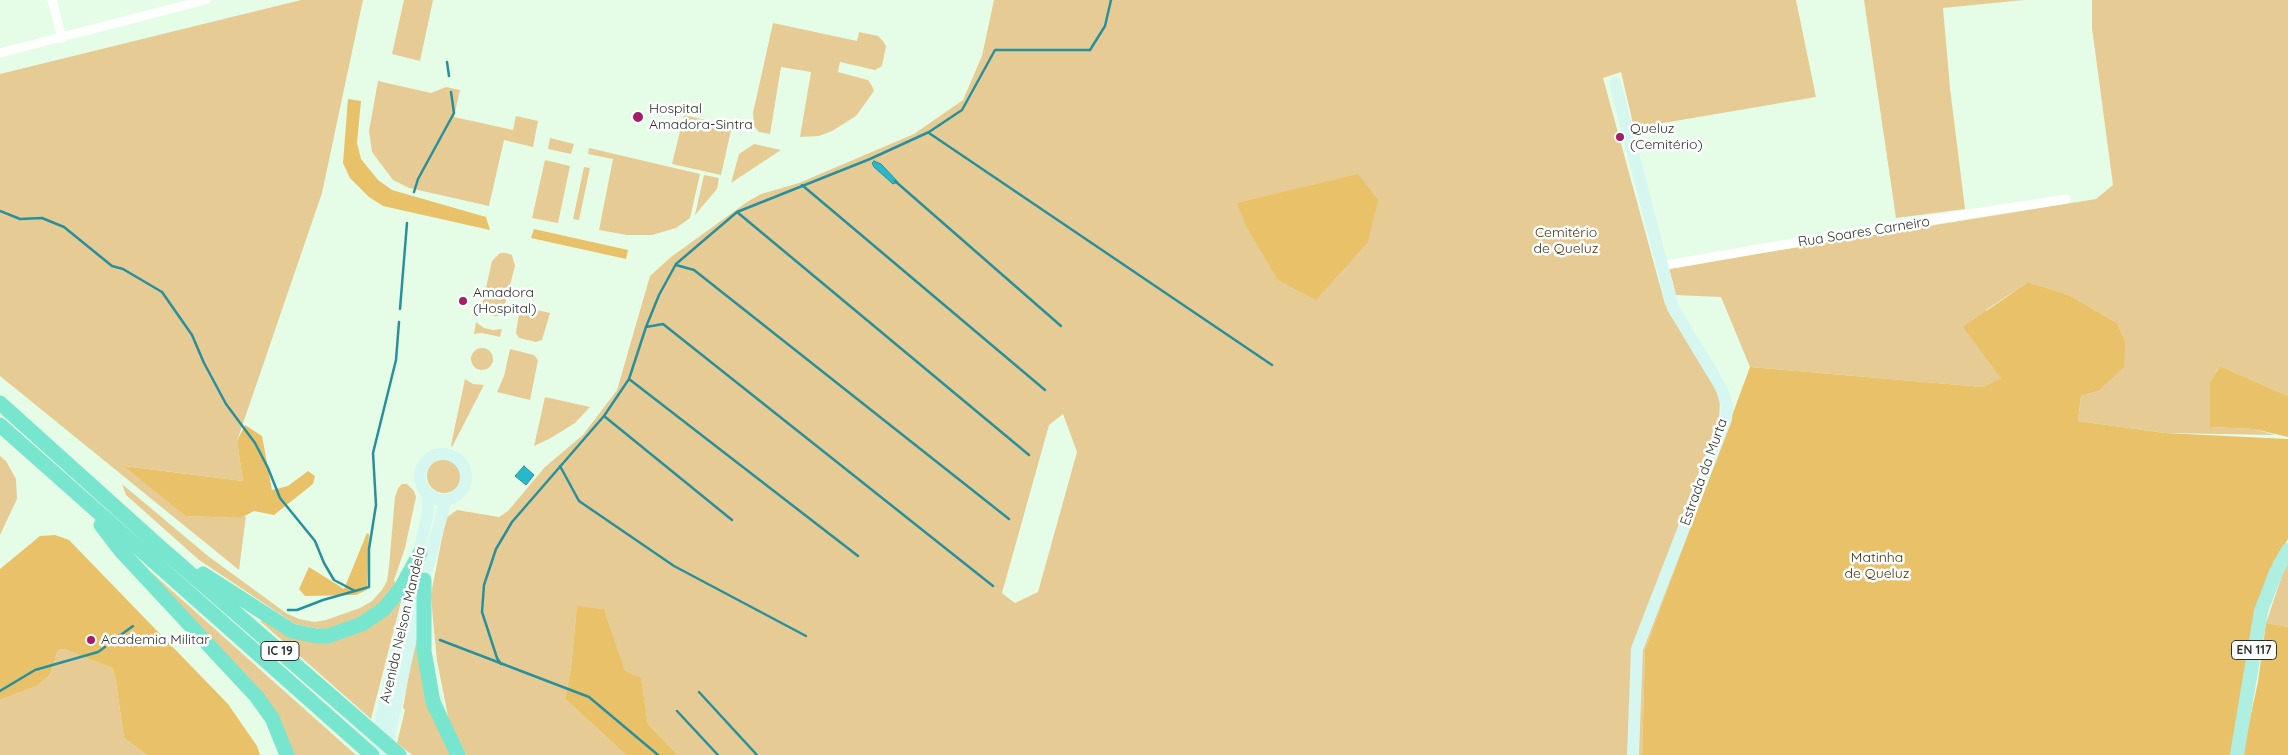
<!DOCTYPE html>
<meta charset="utf-8">
<style>
body{margin:0}
canvas{display:block;background:#e5fde6}
</style>
<canvas width="2288" height="755"></canvas>
<script>
const ctx = document.querySelector('canvas').getContext('2d');
ctx.lineJoin = 'round';
function fillPath(path, color) { ctx.fillStyle = color; ctx.fill(path, 'evenodd'); }
const toPath = rows => new Path2D(rows.map(r => 'M' + r).join(''));
function strokePath(path, color, width, dash) { ctx.strokeStyle = color; ctx.lineWidth = width; ctx.lineCap = dash ? 'butt' : 'round'; ctx.setLineDash(dash || []); ctx.stroke(path); }
function label(font, color, halo, rows, align = 'center') {
  ctx.font = font + ' Quicksand,sans-serif'; ctx.lineWidth = 5; ctx.setLineDash([]); ctx.textBaseline = 'middle'; ctx.strokeStyle = halo; ctx.fillStyle = color; for (const [text, x, y, turn = 0] of rows) {
    ctx.save(); ctx.translate(x, y); ctx.rotate((+turn || 0) * Math.PI / 180); ctx.textAlign = isNaN(turn) ? turn : align; if (halo) ctx.strokeText(text, 0, 0); ctx.fillText(text, 0, 0); ctx.restore();
  }
}
fillPath(toPath([
 [301,0,363,0,322,193,237,441,243,481,125,466,185,516,241,518,246,516,239,570,0,376,0,74],
 [404,0,433,0,420,61,392,54],
 [994,0,1796,0,1816,97,1634,128,1621,72,1603,78,1665,304,1711,378,1720,401,1719,420,1727,429,1645,650,1642,755,678,755,648,724,641,679,625,672,604,609,577,607,571,667,565,699,626,755,466,755,449,721,437,661,433,620,431,594,446,518,457,510,499,517,508,511,545,467,583,435,617,390,650,276,671,257,747,202,761,194,799,183,914,134,963,100,982,56],
 [1063,414,1077,452,1038,592,1015,603,1002,593,1049,425],
 [1864,0,2024,0,1943,8,1950,88,1965,209,1896,218],
 [2092,0,2288,0,2288,396,2220,366,2210,382,2210,427,2254,429,2275,435,2165,433,2078,421,2081,396,2098,391,2125,341,2117,323,2069,295,2028,282,1986,310,2001,378,1983,387,1750,367,1721,297,1676,295,1669,268,2096,199,2113,185,2092,28],
 [773,23,857,41,859,32,878,36,883,41,886,46,882,66,875,70,840,62,838,72,868,80,872,86,874,91,856,116,832,131,819,136,800,137,811,72,781,67,770,134,759,132,754,126,753,113],
 [378,81,431,93,446,87,460,90,454,117,513,130,516,116,538,121,533,147,504,140,489,206,409,188,393,180,372,152,369,131],
 [684,115,732,126,721,175,672,164],
 [550,138,574,144,571,154,548,149],
 [754,144,781,150,731,183,739,154],
 [589,148,700,174,690,218,676,228,652,235,627,235,599,230,613,159,588,154],
 [545,160,570,166,558,223,532,218],
 [584,167,590,168,579,220,573,219],
 [704,175,719,178,717,189,695,215],
 [500,253,506,253,512,255,515,266,503,312,498,316,492,316,485,313,483,307,483,301,492,261],
 [520,306,550,313,542,340,536,342,519,338,516,333],
 [476,322,484,328,493,330,502,329,500,337,482,333,474,334],
 '471 359a11 11 0 1 1 22 0a11 11 0 1 1-22 0Z',
 [510,349,534,355,538,360,530,400,497,392,504,376],
 [465,379,473,384,484,385,452,447,451,445],
 [545,397,590,407,575,423,549,439,534,446],
 [0,456,6,461,16,479,17,499,0,535],
 '427 476a17 17 0 1 1 34 0a17 17 0 1 1-34 0Z',
 [122,484,208,556,286,613,299,619,314,622,326,620,360,608,372,601,382,590,387,581,389,566,395,497,398,488,402,484,407,484,414,491,416,497,405,548,394,580,396,585,379,605,359,619,326,630,295,624,199,560,126,495],
 [2288,563,2288,627,2266,623,2285,567],
 [152,573,356,755,292,755,286,739,150,575],
 [402,598,371,719,260,621,266,620,323,640],
 [416,633,452,755,412,755,397,743,405,710,403,708],
 [64,649,112,668,115,676,124,738,147,755,0,755,0,700,37,686,50,675,58,650]
]), '#e6cc94');
fillPath(toPath([
 [348,99,361,101,357,143,361,159,378,180,392,190,486,217,490,230,383,206,369,197,350,178,343,163],
 [1358,174,1378,200,1368,242,1316,300,1278,280,1246,226,1237,203],
 [534,229,628,250,626,259,531,238],
 [2028,282,2069,295,2117,323,2125,341,2124,367,2098,391,2081,396,2078,421,2165,433,2288,439,2288,539,2273,563,2232,755,1642,755,1645,650,1750,367,1983,387,2001,378,1963,327],
 [2220,366,2288,396,2288,437,2254,429,2210,427,2210,382],
 [245,425,262,436,272,490,288,486,308,471,315,476,313,484,274,515,254,511,241,518,185,516,124,466,243,481,237,441],
 [367,533,369,534,367,590,356,595,305,596,299,589,309,567,344,589],
 [55,535,69,540,228,704,257,746,260,755,147,755,124,738,115,676,112,668,64,649,58,650,50,675,37,686,0,700,0,569,40,536],
 [577,606,604,609,625,671,641,678,648,724,678,755,626,755,565,699,571,667],
 [2266,623,2288,627,2288,755,2242,755,2258,682]
]), '#e9c169');
const water = toPath([
 [874,161,881,164,898,182,893,184,874,167,872,163,874,161],
 [524,466,534,475,526,485,515,476,524,466]
]);
fillPath(water, '#28b8cb');
strokePath(water, '#29909b', 1);
strokePath(toPath([
 [447,62,449,76],
 [929,133,1272,365],
 [895,181,1061,326],
 [802,185,1045,390],
 [414,192,418,179,454,113,451,92],
 [0,211,20,219,42,218,64,227,112,266,123,269,162,292,192,335,204,363,226,404,255,443,268,468,280,498,315,541,324,563,334,580,355,591],
 [737,212,1029,455],
 [676,265,694,270,1009,519],
 [400,309,407,223],
 [646,327,663,324,993,586],
 [629,379,858,556],
 [604,416,732,520],
 [560,466,579,501,674,566,806,636],
 [288,610,297,610,323,600,369,587,369,549,376,505,373,453,396,360,399,322],
 [118,637,133,626],
 [440,640,589,697,658,755],
 [501,664,497,658,482,612,484,585,496,549,512,522,604,416,629,379,646,327,659,295,676,264,737,212,870,159,929,132,962,110,995,50,1090,50,1105,26,1111,0],
 [0,691,35,670,98,652,105,647],
 [699,692,757,755],
 [677,711,718,755]
]), '#29909b', 2.5);
strokePath(toPath([
 [52,0,62,38],
 [0,53,206,0],
 [1661,266,1886,227,2066,199]
]), '#fff', 9);
strokePath(toPath([
 [1615,83,1673,308,1722,389,1727,407,1726,419,1637,649,1633,755],
 '420 477a23 23 0 1 1 46 0a23 23 0 1 1-46 0Z',
 [373,755,428,513,428,494],
 [385,755,424,580,446,500]
]), '#d6f7f0', 12);
strokePath(toPath([
 [2237,755,2261,611,2276,572,2288,550]
]), '#aeefe2', 14);
strokePath(toPath([
 [0,403,161,548,399,755],
 [0,425,372,755],
 [101,525,121,551,256,696,272,718,287,755],
 [203,574,292,631,317,636,328,636,362,624,384,609,401,588,420,553],
 [424,580,424,651,433,702,458,755]
]), '#78e5ce', 15);
for (const [x, y, r, color] of [
 [638,117,6,"#a41d68"],
 [1620,137,5,"#a41d68"],
 [463,301,5,"#a41d68"],
 [91,640,5,"#a41d68"]
]) { const dot = new Path2D(); dot.arc(x, y, r, 0, 2 * Math.PI); ctx.fillStyle = color; ctx.fill(dot); strokePath(dot, '#fff', 2); }
for (const [x, y, w] of [
 [2254,650,45],
 [280,651,38]
]) { const box = new Path2D(); box.roundRect(x - w / 2, y - 9.5, w, 19, 4); ctx.fillStyle = '#fff'; ctx.fill(box); strokePath(box, '#2b342b', 1); }
label('bold 12px', '#2b342b', null, [
 ["EN 117",2254,650],
 ["IC 19",280,651]
]);
label('14px', '#2b342b', '#fff', [
 ["Hospital",649,109],
 ["Amadora-Sintra",649,125],
 ["Queluz",1630,129],
 ["(Cemitério)",1630,145],
 ["Amadora",473,293],
 ["(Hospital)",473,309],
 ["Academia Militar",101,640]
], 'left');
label('14px', '#2b342b', '#fff', [
 ["Rua Soares Carneiro",1864,232,-9],
 ["Estrada da Murta",1704,472,-70],
 ["Avenida Nelson Mandela",403,625,-77]
]);
label('14px', '#44340d', '#fff', [
 ["Cemitério",1566,233],
 ["de Queluz",1566,249],
 ["Matinha",1877,558],
 ["de Queluz",1877,574]
]);
</script>
